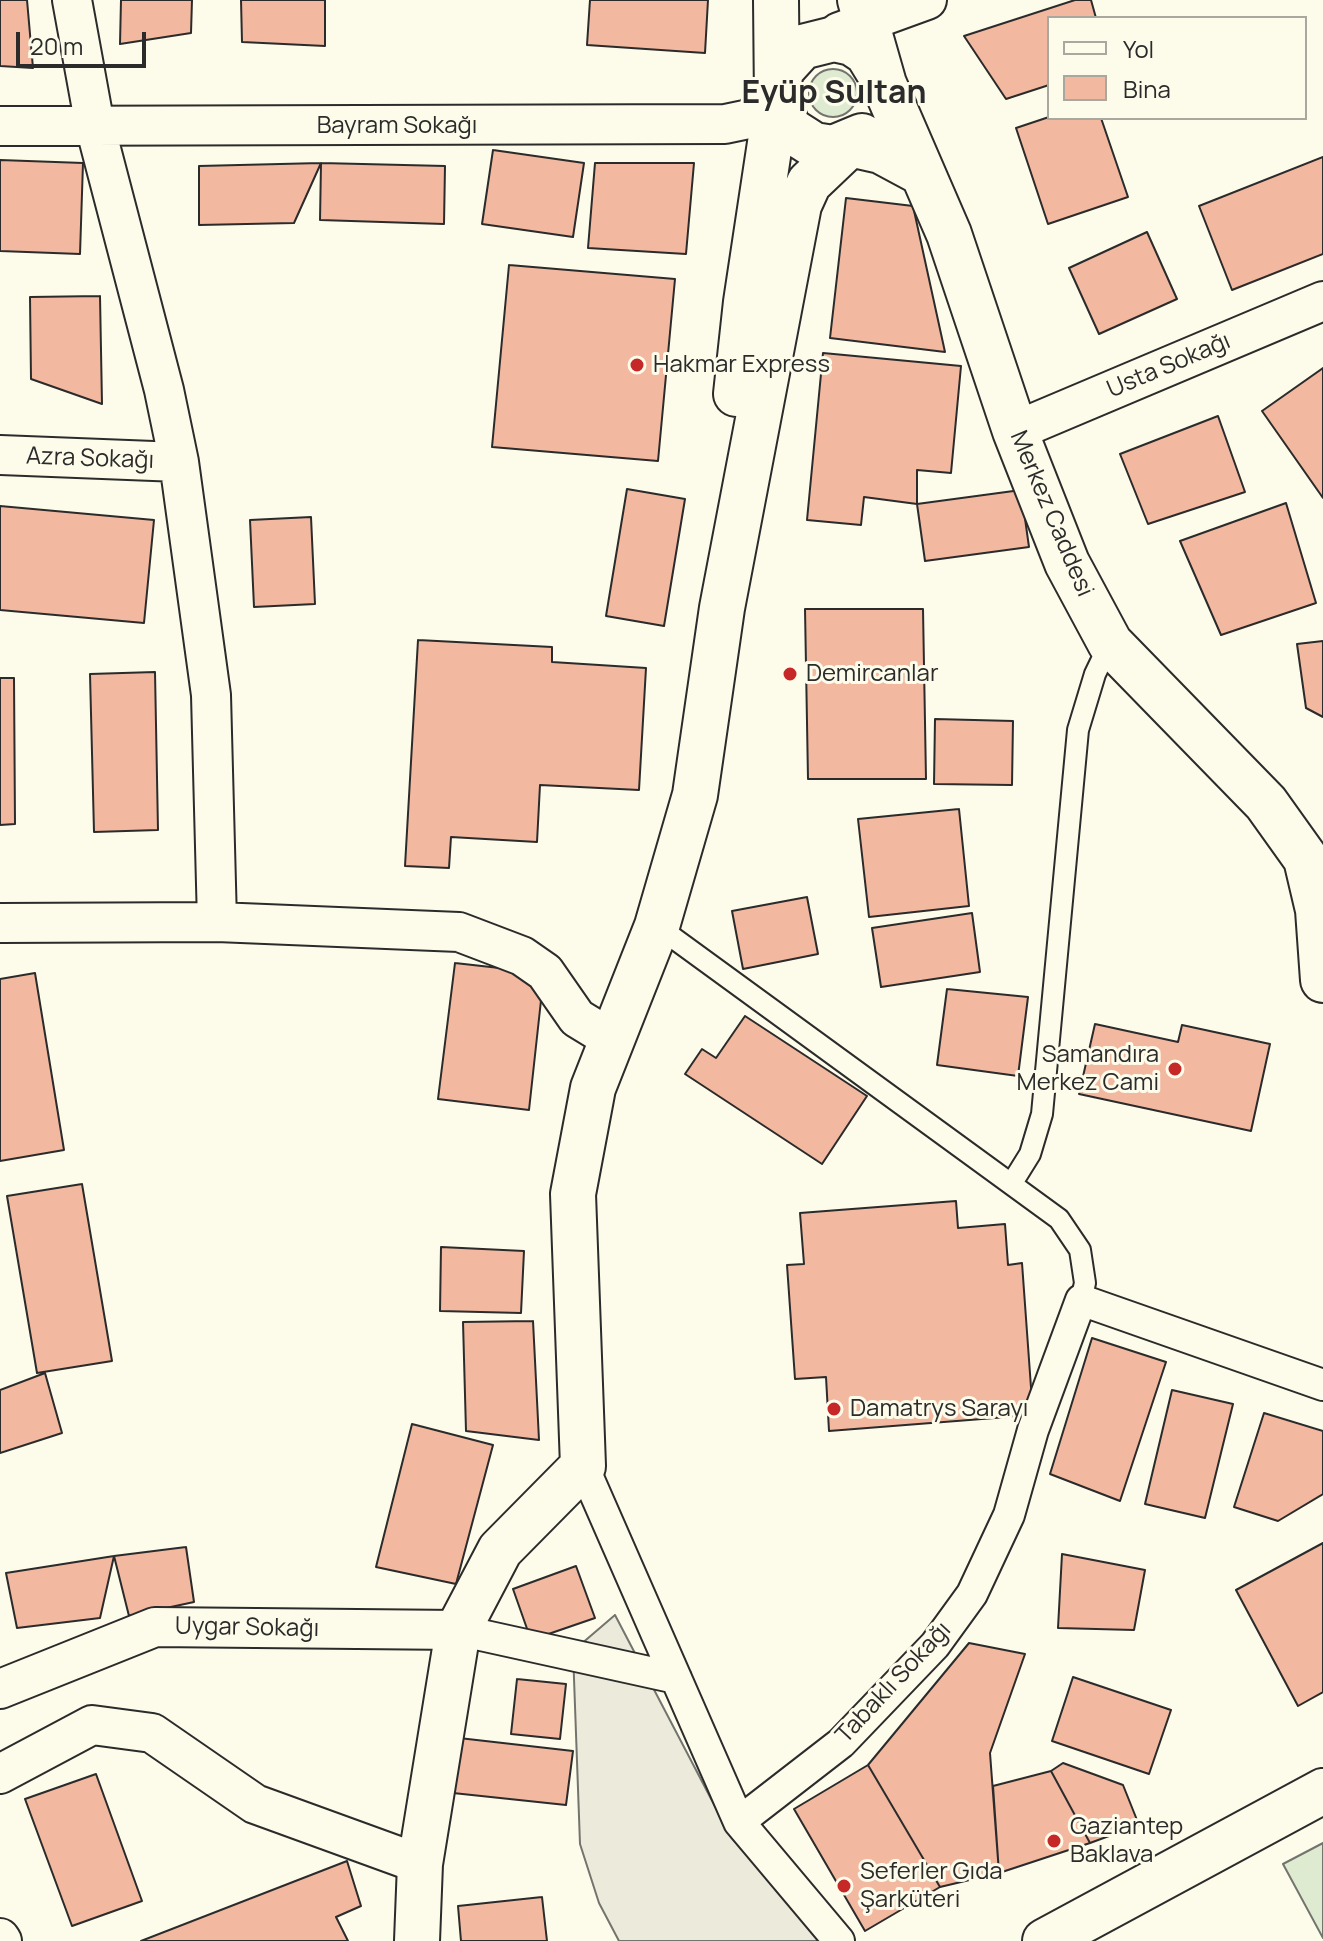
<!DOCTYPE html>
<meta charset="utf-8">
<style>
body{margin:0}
#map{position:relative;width:1323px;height:1941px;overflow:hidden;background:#fdfbea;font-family:Manrope,sans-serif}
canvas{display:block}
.legend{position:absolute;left:1047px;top:16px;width:260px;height:104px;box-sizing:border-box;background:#fdfbea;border:2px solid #a9a89e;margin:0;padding:10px 14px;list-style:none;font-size:24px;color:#2b2b2b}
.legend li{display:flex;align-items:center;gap:16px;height:40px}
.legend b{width:40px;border:2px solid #a9a89e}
.scale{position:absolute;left:16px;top:32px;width:130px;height:36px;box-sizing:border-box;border:4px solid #2b2b2b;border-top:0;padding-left:10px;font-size:24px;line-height:28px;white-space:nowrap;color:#2b2b2b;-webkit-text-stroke:6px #fdfbea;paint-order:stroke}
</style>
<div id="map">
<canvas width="1323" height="1941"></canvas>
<ul class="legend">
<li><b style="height:10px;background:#fdfbea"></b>Yol</li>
<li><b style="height:22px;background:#f2b8a0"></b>Bina</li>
</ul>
<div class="scale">20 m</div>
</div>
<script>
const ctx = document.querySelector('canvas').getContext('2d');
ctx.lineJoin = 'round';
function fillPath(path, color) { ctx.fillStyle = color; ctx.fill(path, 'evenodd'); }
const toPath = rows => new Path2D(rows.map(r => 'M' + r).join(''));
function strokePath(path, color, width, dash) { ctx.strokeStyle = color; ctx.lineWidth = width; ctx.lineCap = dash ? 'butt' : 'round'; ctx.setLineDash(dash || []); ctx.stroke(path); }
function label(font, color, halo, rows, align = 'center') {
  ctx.font = font + ' Manrope,sans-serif'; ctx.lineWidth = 6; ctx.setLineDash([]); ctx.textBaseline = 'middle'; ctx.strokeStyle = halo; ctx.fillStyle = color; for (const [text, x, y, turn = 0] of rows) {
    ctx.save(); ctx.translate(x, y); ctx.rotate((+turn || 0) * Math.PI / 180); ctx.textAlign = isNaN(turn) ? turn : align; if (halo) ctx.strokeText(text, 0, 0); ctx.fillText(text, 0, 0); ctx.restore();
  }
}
const green = toPath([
 '809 93a24 24 0 1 1 48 0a24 24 0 1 1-48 0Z',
 [1323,1843,1323,1938,1283,1864,1323,1843]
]);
fillPath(green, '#deebd1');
strokePath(green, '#74746e', 2);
const parking = toPath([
 [615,1615,731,1837,823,1941,619,1941,599,1903,580,1844,573,1651,615,1615]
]);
fillPath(parking, '#eceadb');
strokePath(parking, '#74746e', 2);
const building = toPath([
 [0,0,27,0,33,68,0,66,0,0],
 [121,0,192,0,191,33,120,44,121,0],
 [241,0,325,0,325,46,242,42,241,0],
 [590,0,708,0,705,53,587,45,590,0],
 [1075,0,1091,0,1096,18,1049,18,1049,85,1006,99,964,36,1075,0],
 [1049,117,1101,118,1128,197,1048,224,1016,128,1049,117],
 [493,150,584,163,573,237,482,224,493,150],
 [1323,157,1323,254,1232,290,1199,206,1323,157],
 [0,160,83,163,80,254,0,251,0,160],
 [321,163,445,166,444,224,320,220,321,163],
 [321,163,294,223,199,225,199,166,321,163],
 [595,163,694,163,686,254,588,248,595,163],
 [846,198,913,206,945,352,830,338,846,198],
 [1147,232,1177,299,1099,334,1069,268,1147,232],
 [509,265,675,279,658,461,492,447,509,265],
 [100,296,102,404,31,379,30,297,100,296],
 [823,353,961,366,951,473,917,470,917,504,864,497,861,525,807,520,823,353],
 [1323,368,1323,498,1262,411,1323,368],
 [1218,416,1245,492,1148,524,1120,454,1218,416],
 [627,489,685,499,664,626,606,616,627,489],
 [1021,490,1029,547,925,561,917,504,1021,490],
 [1286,503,1316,603,1221,635,1180,541,1286,503],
 [0,506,154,520,144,623,0,610,0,506],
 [311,517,315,604,254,607,250,520,311,517],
 [805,609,923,609,926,779,808,779,805,609],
 [418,640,552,647,552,662,646,668,639,790,540,785,537,842,451,837,449,868,405,866,418,640],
 [1323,641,1323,717,1306,708,1297,644,1323,641],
 [155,672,158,830,94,832,90,674,155,672],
 [0,678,14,678,15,824,0,825,0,678],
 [935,719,1013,721,1012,785,934,784,935,719],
 [959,809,969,906,869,917,858,819,959,809],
 [807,897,818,954,743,969,732,911,807,897],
 [972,913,980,972,881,987,872,928,972,913],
 [455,963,544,973,529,1110,438,1099,455,963],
 [35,973,64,1150,0,1161,0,979,35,973],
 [947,989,1028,997,1018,1076,937,1065,947,989],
 [745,1016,867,1096,822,1164,685,1074,702,1049,716,1058,745,1016],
 [1095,1024,1178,1042,1182,1025,1270,1044,1251,1131,1079,1094,1095,1024],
 [82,1184,112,1361,37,1373,7,1196,82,1184],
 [956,1201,958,1228,1005,1224,1008,1265,1022,1263,1033,1415,829,1431,826,1377,795,1379,787,1265,804,1264,800,1213,956,1201],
 [441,1247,524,1251,521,1313,440,1311,441,1247],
 [533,1321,539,1440,466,1431,463,1322,533,1321],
 [1092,1338,1166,1362,1120,1501,1050,1474,1092,1338],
 [45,1373,62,1433,0,1453,0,1390,45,1373],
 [1172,1390,1233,1404,1205,1518,1145,1504,1172,1390],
 [1264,1413,1323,1431,1323,1494,1278,1521,1234,1507,1264,1413],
 [412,1424,493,1445,456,1584,376,1567,412,1424],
 [1323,1543,1323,1692,1298,1706,1236,1590,1323,1543],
 [186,1547,194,1602,129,1616,114,1556,186,1547],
 [1062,1554,1145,1570,1134,1630,1058,1628,1062,1554],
 [114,1556,100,1618,17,1628,6,1573,114,1556],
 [576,1566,595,1618,531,1640,513,1589,576,1566],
 [969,1643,1025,1654,990,1753,999,1873,940,1887,868,1765,969,1643],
 [1073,1677,1171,1710,1149,1774,1052,1741,1073,1677],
 [517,1679,566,1684,560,1739,511,1734,517,1679],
 [459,1738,573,1751,566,1805,453,1793,459,1738],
 [1063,1763,1123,1785,1139,1825,1090,1843,1051,1771,1063,1763],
 [868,1765,940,1887,865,1931,794,1809,868,1765],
 [1051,1771,1090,1843,999,1873,993,1786,1051,1771],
 [96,1774,142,1901,72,1926,25,1799,96,1774],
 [347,1861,361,1906,336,1917,348,1941,141,1941,347,1861],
 [542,1897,547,1941,461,1941,458,1906,542,1897]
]);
fillPath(building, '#f2b8a0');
strokePath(building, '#2b2b2b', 2);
const service = toPath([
 [657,926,1059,1219,1080,1250,1085,1283,1081,1300],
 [1012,1183,1030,1154,1042,1114,1078,730,1095,674,1110,643]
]);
const pedestrian = toPath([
 [583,1466,739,1822,839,1941],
 [458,1630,676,1678],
 [739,1822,841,1743,935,1645,972,1594,1009,1515,1033,1430,1081,1300,1323,1385]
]);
const minor = toPath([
 [72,0,95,126,164,390,179,462,211,695,217,922],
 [839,32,927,0],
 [0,126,725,124,749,119,763,108,777,85],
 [1015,431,1323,301],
 [0,455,179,462],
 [0,923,217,922,459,932,522,956,545,972,577,1018,613,1040],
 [0,1689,155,1627,458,1630],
 [0,1774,92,1725,152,1733,255,1804,420,1864],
 [0,1938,2,1941]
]);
const secondary = toPath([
 [776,0,777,101,789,129,814,145,833,148,862,136],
 [860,0,884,84,949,234,1015,431,1067,563,1110,643,1266,803,1306,859,1318,910,1323,980],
 [736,394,746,302,781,70,802,47,834,39,852,43,867,53,881,76],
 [417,1941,420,1864,458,1630,500,1550,583,1466,573,1194,593,1088,657,926,695,795,722,608,799,205,809,183,850,144,881,151,922,173]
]);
const primary = toPath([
 [1045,1941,1323,1791]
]);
strokePath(service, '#2b2b2b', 24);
strokePath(pedestrian, '#2b2b2b', 34);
strokePath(minor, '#2b2b2b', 42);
strokePath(secondary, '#2b2b2b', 48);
strokePath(primary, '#2b2b2b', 48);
strokePath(service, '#fdfbea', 20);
strokePath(pedestrian, '#fdfbea', 30);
strokePath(minor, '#fdfbea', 38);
strokePath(secondary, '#fdfbea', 44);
strokePath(primary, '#fdfbea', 44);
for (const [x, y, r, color] of [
 [637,365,8,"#c62828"],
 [790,674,8,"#c62828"],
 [1175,1069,8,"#c62828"],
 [834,1409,8,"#c62828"],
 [1054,1841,8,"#c62828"],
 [844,1886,8,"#c62828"]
]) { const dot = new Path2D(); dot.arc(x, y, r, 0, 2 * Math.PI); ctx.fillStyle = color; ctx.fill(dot); strokePath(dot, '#fdfbea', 3); }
label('24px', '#2b2b2b', '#fdfbea', [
 ["Bayram Sokağı",397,126],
 ["Usta Sokağı",1169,366,-23],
 ["Azra Sokağı",90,459,2],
 ["Merkez Caddesi",1051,514,67],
 ["Uygar Sokağı",247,1628,1],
 ["Tabaklı Sokağı",894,1683,-47]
]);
label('24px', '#2b2b2b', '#fdfbea', [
 ["Hakmar Express",653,365],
 ["Demircanlar",806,674],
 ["Samandıra",1159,1055,"right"],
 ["Merkez Cami",1159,1083,"right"],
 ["Damatrys Sarayı",850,1409],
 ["Gaziantep",1070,1827],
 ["Baklava",1070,1855],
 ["Seferler Gıda",860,1872],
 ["Şarküteri",860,1900]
], 'left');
label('bold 32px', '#2b2b2b', '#fdfbea', [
 ["Eyüp Sultan",834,94]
]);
</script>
